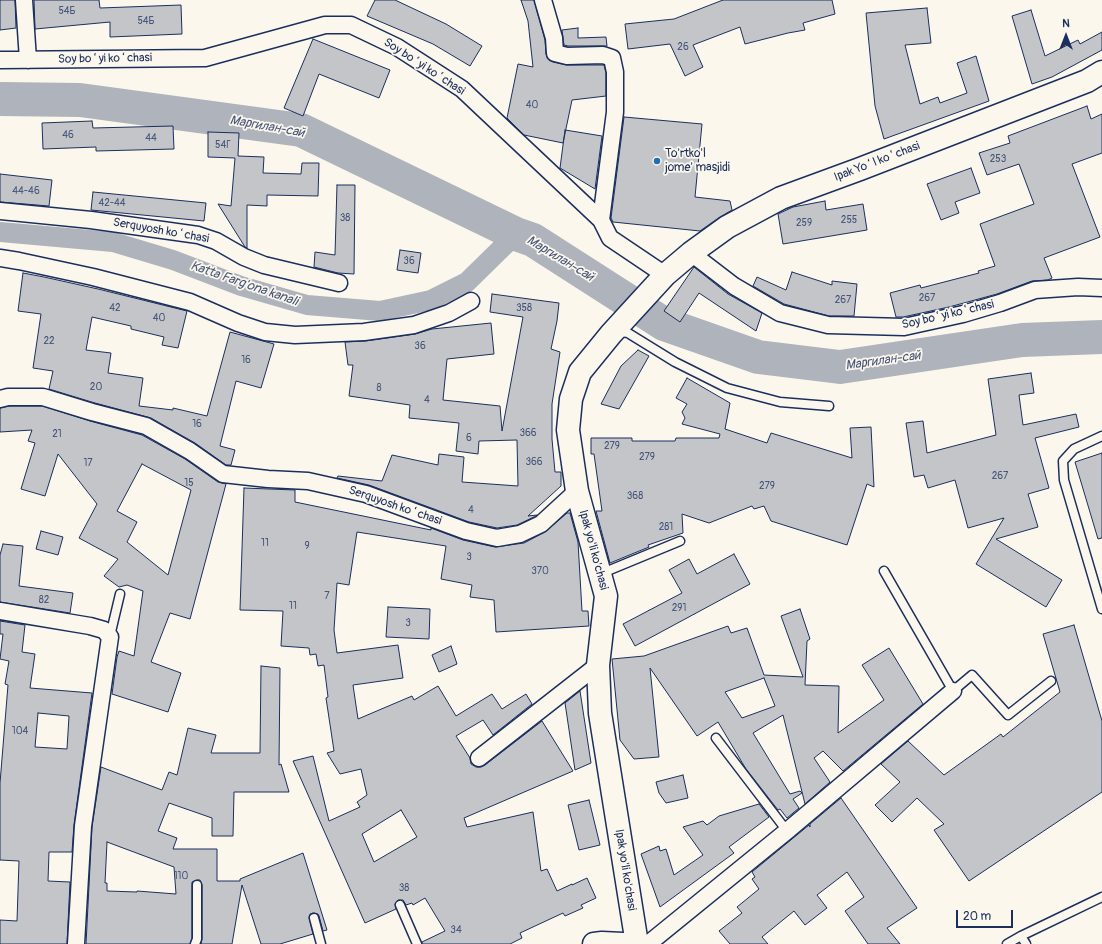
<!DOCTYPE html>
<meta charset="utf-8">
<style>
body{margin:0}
#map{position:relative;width:1102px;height:944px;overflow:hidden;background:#fbf7ec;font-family:Pangolin,sans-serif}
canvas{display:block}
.north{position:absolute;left:1046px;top:16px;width:40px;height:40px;-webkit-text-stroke:3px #fbf7ec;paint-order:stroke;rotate:0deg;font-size:11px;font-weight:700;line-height:16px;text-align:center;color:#1b2f5e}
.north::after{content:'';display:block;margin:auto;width:14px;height:18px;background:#1b2f5e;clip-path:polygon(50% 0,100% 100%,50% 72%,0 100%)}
.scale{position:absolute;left:956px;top:910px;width:57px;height:18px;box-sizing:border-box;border:2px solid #1b2f5e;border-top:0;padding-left:5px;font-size:12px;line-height:14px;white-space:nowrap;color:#1b2f5e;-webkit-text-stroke:3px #fbf7ec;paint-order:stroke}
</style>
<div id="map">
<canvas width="1102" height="944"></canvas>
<div class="north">N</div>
<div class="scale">20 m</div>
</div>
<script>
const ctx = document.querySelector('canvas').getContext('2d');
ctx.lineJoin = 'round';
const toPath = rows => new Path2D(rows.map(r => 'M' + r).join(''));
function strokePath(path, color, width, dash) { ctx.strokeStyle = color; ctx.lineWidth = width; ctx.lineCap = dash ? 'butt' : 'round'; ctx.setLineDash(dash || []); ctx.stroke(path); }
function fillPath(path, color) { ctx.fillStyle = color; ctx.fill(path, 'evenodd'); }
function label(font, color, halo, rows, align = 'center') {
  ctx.font = font + ' Pangolin,sans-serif'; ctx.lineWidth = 3.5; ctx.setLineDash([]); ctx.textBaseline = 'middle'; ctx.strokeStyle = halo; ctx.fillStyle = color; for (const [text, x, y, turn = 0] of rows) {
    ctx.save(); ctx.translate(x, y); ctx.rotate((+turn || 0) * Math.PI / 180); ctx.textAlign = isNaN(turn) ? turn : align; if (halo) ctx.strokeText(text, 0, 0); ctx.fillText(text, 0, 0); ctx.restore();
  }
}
strokePath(toPath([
 [0,232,113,242,173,260,241,286,307,305,380,311,431,300,467,282,516,234]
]), '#afb3bb', 20);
strokePath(toPath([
 [0,99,80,100,301,130,516,234,533,240,664,324,758,357,840,367,1022,340,1102,337]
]), '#afb3bb', 34);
const building = toPath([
 [0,0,15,0,16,28,0,30,0,0],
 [34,0,99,0,100,8,181,5,182,34,110,37,110,22,35,29,34,0],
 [375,0,395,0,446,24,482,46,470,66,433,44,367,16,375,0],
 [521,0,534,0,545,40,546,54,548,59,553,62,567,65,604,65,606,73,606,96,572,100,563,143,524,135,507,118,518,64,533,67,528,21,521,0],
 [723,0,832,0,835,14,803,23,805,30,788,33,745,44,740,27,693,45,703,67,685,76,670,44,628,49,625,24,674,19,723,0],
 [927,8,931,43,905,45,920,104,938,97,940,103,967,93,957,63,976,56,989,101,884,139,875,106,866,13,927,8],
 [1031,10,1045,56,1078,40,1080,44,1102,32,1102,50,1052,77,1032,84,1012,16,1031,10],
 [578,28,578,38,606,37,607,46,568,46,564,45,562,30,578,28],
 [313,39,390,70,379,98,319,74,303,116,284,108,313,39],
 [1087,106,1091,119,1102,114,1102,153,1072,164,1100,237,1044,258,1052,278,1048,280,1032,281,997,294,949,307,903,317,896,317,890,293,920,285,921,288,979,273,978,271,995,266,980,224,1034,204,1019,164,987,175,979,153,1010,143,1008,136,1087,106],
 [624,117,702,124,695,197,730,201,732,210,720,217,700,231,613,222,611,218,624,117],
 [92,121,93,128,173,126,174,149,96,151,96,147,43,149,42,123,92,121],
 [565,130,602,136,595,189,560,168,565,130],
 [208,132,239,133,238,156,264,157,263,173,301,174,302,163,319,163,318,196,267,195,267,206,247,205,247,248,245,247,218,204,231,206,235,158,208,157,208,132],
 [971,168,980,193,955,202,959,213,941,220,927,184,971,168],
 [0,174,52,180,49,206,0,202,0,174],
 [337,185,355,185,354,274,338,273,314,267,315,252,335,255,337,185],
 [93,192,206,203,204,221,91,210,93,192],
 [825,201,826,210,863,204,867,230,783,244,778,214,793,207,825,201],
 [400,250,421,253,418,273,397,270,400,250],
 [694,267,728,294,762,313,756,331,699,293,680,322,664,311,694,267],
 [792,272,832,285,832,281,857,284,854,316,829,316,784,304,753,286,757,277,786,290,792,272],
 [23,273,44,277,98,289,187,311,178,348,162,345,164,337,131,329,131,326,92,317,86,350,111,353,108,373,143,378,139,406,173,410,173,408,207,416,230,332,274,344,261,388,236,381,220,446,235,450,231,465,226,465,195,443,151,418,95,403,49,389,53,371,33,368,41,314,18,311,23,273],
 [492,294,559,303,557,321,551,349,560,352,552,404,552,439,555,472,561,472,561,486,528,516,537,515,536,516,517,525,497,528,469,522,369,485,337,478,338,476,382,481,392,455,438,465,439,454,464,457,462,482,518,486,517,440,479,441,478,454,456,451,459,423,409,418,410,405,349,396,353,365,348,365,345,342,365,341,415,334,432,329,491,323,494,354,447,359,443,400,500,406,502,431,523,317,490,312,492,294],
 [638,350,649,356,619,409,601,404,621,366,638,350],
 [1031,373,1034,393,1019,395,1023,425,1076,414,1079,427,1035,438,1049,488,1028,494,1038,527,996,539,1062,580,1046,607,976,564,1004,518,968,528,955,480,928,488,924,475,914,477,906,423,923,421,927,453,996,435,988,379,1031,373],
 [687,378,730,403,725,429,767,443,771,433,852,458,850,428,871,427,874,487,867,484,847,545,771,521,764,506,754,509,752,506,709,523,682,514,683,533,648,545,649,547,610,563,596,511,602,511,594,454,591,454,591,438,632,438,632,441,675,441,676,438,719,438,720,434,682,424,685,418,682,412,687,404,676,398,687,378],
 [9,406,42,406,90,421,142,435,185,459,218,482,226,484,190,619,170,613,151,662,181,673,168,712,112,694,117,657,119,651,134,656,143,591,127,585,119,587,104,576,118,559,79,538,97,504,58,454,45,496,21,489,35,443,28,441,32,430,0,432,0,408,9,406],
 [142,464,191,490,168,575,127,542,137,522,117,511,142,464],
 [1102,453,1102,538,1098,539,1075,462,1102,453],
 [244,488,295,490,295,502,431,530,431,528,463,540,495,547,524,543,545,532,567,513,570,513,578,542,582,611,588,611,589,626,496,632,494,600,470,597,472,585,441,579,446,546,357,532,349,585,337,583,334,630,337,653,398,645,403,678,353,685,358,719,412,696,414,700,438,686,456,716,492,694,502,709,526,694,532,704,493,735,483,720,456,736,470,758,471,764,476,767,481,767,485,765,542,721,573,771,464,818,467,827,533,812,541,871,547,869,557,891,572,884,572,885,587,878,596,898,581,905,583,908,565,916,563,913,520,933,522,938,510,944,422,944,422,942,445,931,425,898,413,905,412,903,406,905,403,900,398,900,395,904,396,909,365,923,293,761,313,756,329,821,360,807,357,802,367,795,361,769,340,774,327,753,334,751,326,698,328,697,324,665,318,666,316,654,310,655,309,648,281,646,283,611,240,610,244,488],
 [401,810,417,837,374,862,362,834,401,810],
 [41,531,63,537,58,555,36,549,41,531],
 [3,544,23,546,19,586,73,593,70,613,0,602,0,555,3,544],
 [734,554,750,584,635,646,623,624,682,593,669,570,689,559,697,574,734,554],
 [388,607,430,609,429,639,386,637,388,607],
 [800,609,810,639,807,641,805,685,839,686,838,733,884,700,862,665,889,648,923,704,843,771,823,751,814,758,830,782,805,804,783,715,753,733,790,794,800,791,802,793,793,799,799,808,787,818,780,809,778,810,746,769,718,722,697,736,650,668,659,757,634,759,620,740,612,659,644,656,728,626,731,633,747,628,764,675,803,677,781,616,800,609],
 [764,678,775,706,742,718,725,692,764,678],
 [0,621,25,625,22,652,35,654,30,688,92,693,74,825,72,852,49,852,48,881,70,882,67,944,0,944,0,920,17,921,19,861,0,860,0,783,8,685,5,684,9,661,0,659,3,634,0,634,0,621],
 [38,713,69,716,67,749,35,747,38,713],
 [1074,625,1102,721,1102,792,969,881,934,830,944,824,917,798,892,822,875,805,900,782,881,764,908,741,944,775,1001,734,1003,737,1060,692,1043,634,1074,625],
 [451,646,457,664,439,672,432,655,451,646],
 [261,666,280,668,279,765,281,764,289,792,234,792,233,836,212,836,212,818,169,803,158,831,177,838,173,849,217,849,217,881,240,881,240,879,303,853,327,930,323,931,319,916,318,914,313,913,310,914,309,917,313,934,280,944,261,944,242,885,232,944,201,944,202,939,202,885,200,880,197,880,192,882,192,938,190,944,86,944,92,827,101,767,162,790,169,772,177,775,188,728,216,735,211,753,260,753,261,666],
 [107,842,174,867,176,894,137,891,137,892,107,891,107,883,105,883,107,842],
 [580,691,591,763,575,770,565,703,580,691],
 [683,775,688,798,666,803,659,793,656,782,683,775],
 [841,798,917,908,887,928,900,944,868,944,845,911,864,897,847,872,817,895,827,908,805,925,794,911,762,937,768,944,730,944,719,931,742,913,737,907,759,889,752,879,755,877,752,872,809,825,810,827,810,824,841,798],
 [589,800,600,845,579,850,568,805,589,800],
 [759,804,769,817,729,847,734,853,660,907,641,854,659,846,660,851,666,849,674,875,703,855,683,827,703,821,707,825,719,816,759,804]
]);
fillPath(building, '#c3c5c9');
strokePath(building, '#1b2f5e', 1);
const lane = toPath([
 [617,333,621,332,628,333,675,362,727,388,780,402,829,406],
 [1102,436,1074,449,1063,461,1064,480,1102,609],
 [884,571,953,691,972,675,1008,715,1051,681],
 [600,574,680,541],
 [110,636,120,594],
 [716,738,787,831],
 [400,905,417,944],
 [314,918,321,944],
 [1021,936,1026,944],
 [195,944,197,939,197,885],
 [1007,944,1021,936,1102,897]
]);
const street = toPath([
 [24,0,28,60],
 [543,0,554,38,555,53,567,56,603,55,612,58,615,72,615,112,601,220],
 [0,60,205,58,325,25,351,25,397,47,462,89,601,220,610,238,665,275],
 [0,211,91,220,198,235,216,241,244,257,264,265,339,283],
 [691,253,734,286,780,313,828,325,904,327,963,314,1000,303,1035,290,1078,287,1102,288],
 [0,258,19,261,93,277,190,302,238,323,265,332,295,335,364,332,414,325,449,313,471,301],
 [0,399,8,397,43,397,92,412,146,426,190,451,223,474,268,479,308,481,366,494,466,531,497,538,520,534,541,524,577,491],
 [0,611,90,626,104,630,110,637,83,826,76,944],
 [479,758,598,665],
 [648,944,787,831,953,691]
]);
const secondary = toPath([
 [637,944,600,713,598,665,606,596,577,491,568,430,571,399,580,372,611,334,665,275,691,253,727,227,781,198,860,169,1087,81,1102,72]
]);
const primary = toPath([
 [594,944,602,943,623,944]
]);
strokePath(lane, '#1b2f5e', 11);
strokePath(street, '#1b2f5e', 19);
strokePath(secondary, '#1b2f5e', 25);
strokePath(primary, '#1b2f5e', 25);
strokePath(lane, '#fbf7ec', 8);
strokePath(street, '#fbf7ec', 16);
strokePath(secondary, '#fbf7ec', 22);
strokePath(primary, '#fbf7ec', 22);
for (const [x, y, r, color] of [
 [657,161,4,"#1f6fb2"]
]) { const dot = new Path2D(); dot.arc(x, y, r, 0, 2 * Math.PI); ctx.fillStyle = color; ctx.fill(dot); strokePath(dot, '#fbf7ec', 1.5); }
label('10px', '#455479', null, [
 ["54Б",67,11],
 ["54Б",146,21],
 ["26",683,47],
 ["40",532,105],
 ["46",68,135],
 ["44",151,138],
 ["54Г",223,145],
 ["253",998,159],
 ["44-46",26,191],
 ["42-44",112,203],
 ["38",345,218],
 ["255",849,220],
 ["259",804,223],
 ["36",409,261],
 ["267",927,298],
 ["267",843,300],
 ["42",115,308],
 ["358",524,308],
 ["40",159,318],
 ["22",49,341],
 ["36",420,346],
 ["16",246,360],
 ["20",96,387],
 ["8",379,388],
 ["4",427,400],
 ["16",197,424],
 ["366",528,433],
 ["21",57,434],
 ["6",469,438],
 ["279",612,446],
 ["279",647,457],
 ["366",534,462],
 ["17",88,463],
 ["267",1000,476],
 ["15",189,483],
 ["279",767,486],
 ["368",635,496],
 ["4",471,510],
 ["281",666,527],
 ["11",265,543],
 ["9",307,546],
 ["3",469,557],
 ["370",540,571],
 ["7",327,596],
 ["82",44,600],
 ["11",293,606],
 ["291",679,608],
 ["3",408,623],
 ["104",20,731],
 ["110",181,876],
 ["38",404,888],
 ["34",456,930]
]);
label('12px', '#1b2f5e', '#fbf7ec', [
 ["Soy boʻyi koʻchasi",105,59,-1],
 ["Soy boʻyi koʻchasi",424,67,33],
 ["Ipak Yoʻl koʻchasi",877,162,-21],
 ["Serquyosh koʻchasi",161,231,10],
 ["Soy boʻyi koʻchasi",948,315,-13],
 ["Serquyosh koʻchasi",395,506,19],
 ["Ipak yo'li ko'chasi",593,550,75],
 ["Ipak yo'li ko'chasi",625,870,81]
]);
label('12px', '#1b2f5e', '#fbf7ec', [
 ["To'rtko'l",665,154],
 ["jome' masjidi",665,168]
], 'left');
label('italic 13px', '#47577a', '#fbf7ec', [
 ["Маргилан-сай",267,127,10],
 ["Маргилан-сай",560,259,31],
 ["Katta Farg'ona kanali",244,284,19],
 ["Маргилан-сай",883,361,-8]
]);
</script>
